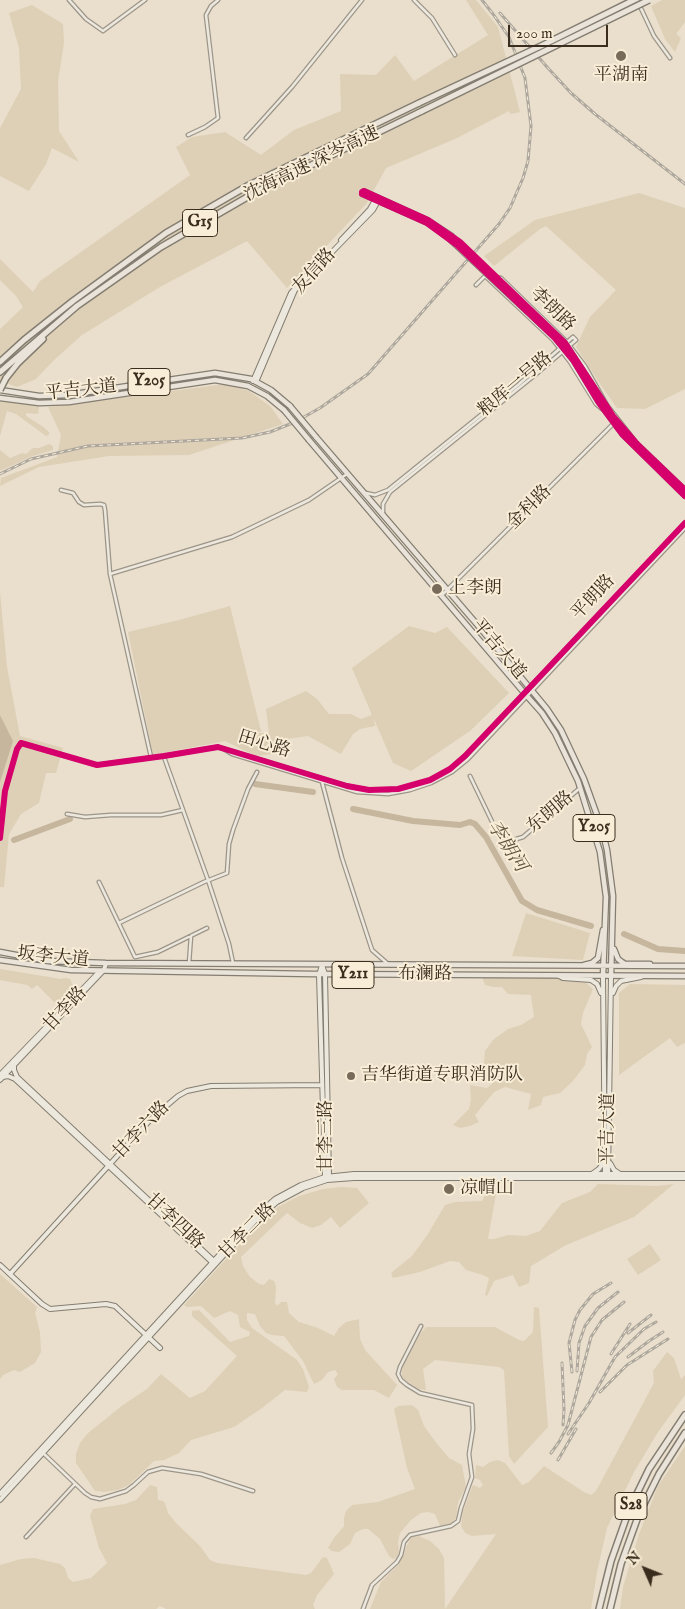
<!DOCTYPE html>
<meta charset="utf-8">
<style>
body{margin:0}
#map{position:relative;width:685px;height:1609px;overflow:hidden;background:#e9dfcc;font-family:"IM FELL English",serif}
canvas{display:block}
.north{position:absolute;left:620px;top:1544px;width:50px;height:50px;-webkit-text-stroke:4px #f8edd6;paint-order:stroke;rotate:314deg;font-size:14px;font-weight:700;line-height:20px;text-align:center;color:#3b2d1d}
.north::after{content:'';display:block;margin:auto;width:18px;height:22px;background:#3b2d1d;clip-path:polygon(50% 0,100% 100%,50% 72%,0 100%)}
.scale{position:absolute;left:508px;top:25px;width:100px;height:22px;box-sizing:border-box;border:2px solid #3b2d1d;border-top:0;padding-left:6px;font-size:15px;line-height:18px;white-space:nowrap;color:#3b2d1d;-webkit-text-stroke:4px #f8edd6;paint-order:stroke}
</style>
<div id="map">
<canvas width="685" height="1609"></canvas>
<div class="north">N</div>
<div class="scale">200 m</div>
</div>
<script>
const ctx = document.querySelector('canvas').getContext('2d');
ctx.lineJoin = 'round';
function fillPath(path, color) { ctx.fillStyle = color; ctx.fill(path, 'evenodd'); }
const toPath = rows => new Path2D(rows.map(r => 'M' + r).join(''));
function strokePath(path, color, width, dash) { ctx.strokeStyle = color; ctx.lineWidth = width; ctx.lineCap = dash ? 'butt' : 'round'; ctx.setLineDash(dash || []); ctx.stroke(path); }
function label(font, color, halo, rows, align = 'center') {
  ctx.font = font + ' "IM FELL English","Noto Serif SC",serif'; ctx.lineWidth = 4; ctx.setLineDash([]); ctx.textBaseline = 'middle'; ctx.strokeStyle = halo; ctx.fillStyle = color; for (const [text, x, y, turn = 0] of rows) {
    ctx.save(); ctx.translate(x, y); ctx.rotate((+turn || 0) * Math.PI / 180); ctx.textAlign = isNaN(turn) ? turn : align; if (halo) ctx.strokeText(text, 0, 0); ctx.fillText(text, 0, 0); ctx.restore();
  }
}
fillPath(toPath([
 [466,0,476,0,498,27,520,112,511,114,509,111,455,139,386,168,367,203,287,288,247,241,160,287,82,335,53,361,36,379,17,387,0,381,0,329,23,307,16,296,0,280,0,259,33,292,40,281,190,175,176,147,192,137,225,132,261,155,294,130,341,111,340,74,376,75,395,55,414,81,488,35],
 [662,0,685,0,685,22,676,34,681,38,675,52,665,39,651,6],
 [32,5,63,24,64,43,58,81,59,131,79,162,52,148,46,164,29,191,0,176,0,128,21,89,19,48,9,13],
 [639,193,685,208,685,389,645,409,617,408,598,381,576,347,590,317,616,290,546,226,540,229,494,266,484,256,535,220],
 [225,384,249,391,270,406,283,424,189,455,109,456,39,467,0,486,1,478,57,457,61,435,48,407],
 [0,401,39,406,38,414,26,413,26,416,42,426,49,432,49,435,46,436,16,414,7,411,0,436],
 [49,444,53,446,53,450,33,456,0,471,0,450,10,458,22,453,26,454,33,448,39,448],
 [0,592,7,667,20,736,63,748,56,773,46,773,39,803,21,814,9,834,4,887,0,887],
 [230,606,261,731,257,733,269,733,266,709,306,691,317,699,329,714,351,714,361,719,372,715,352,668,409,626,435,633,447,627,509,693,470,731,411,771,393,763,374,719,375,726,360,729,353,734,341,754,308,736,273,741,274,748,281,753,256,756,225,741,153,755,128,632,179,620],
 [526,913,590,933,583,960,512,956],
 [0,969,61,979,65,978,70,979,73,986,72,991,57,1005,37,985,32,989,27,985,0,980],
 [482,977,576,977,584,981,593,989,583,1013,581,1024,592,1047,587,1054,585,1065,573,1081,560,1093,543,1097,541,1105,528,1110,531,1094,505,1087,494,1092,475,1115,479,1122,470,1126,460,1128,453,1125,469,1109,471,1100,470,1085,487,1088,496,1080,496,1074,487,1073,484,1063,485,1051,493,1040,508,1029,521,1025,534,1017,531,995,508,994,502,987,493,987,485,985],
 [630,984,685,985,685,1043,677,1047,670,1038,619,1075,619,993],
 [598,1184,657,1186,674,1184,634,1217,566,1245,531,1266,529,1283,519,1287,513,1275,494,1281,487,1296,485,1295,489,1278,483,1275,466,1270,459,1262,450,1261,420,1272,393,1278,391,1273,412,1256,428,1234,445,1205,455,1202,482,1201,487,1192,496,1194,488,1239,494,1239,508,1235,526,1236,540,1231,562,1203,590,1192],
 [341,1187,357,1188,369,1203,340,1228,331,1217,321,1225,312,1228,300,1223,287,1213,241,1257,243,1266,250,1277,259,1284,264,1285,269,1279,274,1281,276,1286,275,1303,277,1306,281,1302,287,1302,289,1313,299,1322,318,1328,334,1336,339,1328,346,1322,359,1319,360,1339,365,1350,397,1385,389,1398,374,1390,342,1390,337,1387,334,1379,338,1374,335,1370,328,1372,322,1380,314,1384,303,1361,284,1336,272,1335,266,1333,260,1326,255,1314,247,1313,247,1320,252,1328,297,1360,303,1369,309,1387,307,1392,285,1390,262,1408,234,1427,191,1440,179,1453,164,1460,154,1461,129,1485,118,1490,105,1492,95,1491,76,1463,76,1454,80,1443,88,1433,123,1405,147,1389,161,1374,190,1398,205,1391,237,1356,192,1316,192,1311,199,1310,230,1342,249,1336,250,1332,240,1327,238,1315,230,1311,214,1318,201,1306,187,1307,184,1305,260,1222,278,1207,299,1196,323,1189],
 [650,1244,661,1260,638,1275,627,1259],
 [0,1274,37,1307,35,1313,40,1332,41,1352,35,1363,20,1372,14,1370,3,1375,0,1379],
 [534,1307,539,1308,548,1427,514,1464,509,1456,504,1370,499,1367,435,1360,423,1369,426,1390,419,1389,405,1380,402,1377,402,1371,404,1363,419,1335,426,1327,495,1327,519,1340,524,1341,533,1332],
 [667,1352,674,1358,681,1379,685,1375,685,1395,658,1432,634,1472,607,1528,597,1572,591,1609,370,1609,381,1582,398,1565,411,1537,419,1536,430,1541,439,1549,444,1558,445,1609,496,1534,472,1536,465,1533,461,1526,463,1511,473,1485,480,1488,483,1485,480,1480,475,1478,476,1465,483,1467,490,1462,498,1460,505,1463,522,1485,529,1482,544,1466,584,1492,591,1495,596,1491,654,1383,653,1371],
 [412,1405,418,1410,424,1426,437,1444,449,1458,462,1465,466,1487,458,1502,456,1518,450,1524,440,1526,435,1514,428,1512,421,1513,411,1520,400,1533,398,1542,399,1552,397,1557,393,1559,389,1556,380,1539,368,1529,363,1529,355,1533,350,1544,339,1552,332,1551,328,1548,334,1538,344,1526,344,1518,346,1511,352,1505,378,1502,415,1489,407,1468,394,1409,398,1406],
 [685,1446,685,1609,620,1609,623,1587,639,1534,658,1486],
 [150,1485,157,1487,158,1500,163,1501,165,1503,168,1513,176,1523,200,1546,210,1560,217,1563,306,1575,311,1573,323,1557,327,1558,334,1574,317,1595,313,1605,315,1609,166,1609,160,1606,156,1609,0,1609,0,1565,21,1559,34,1558,60,1564,65,1568,68,1578,73,1582,91,1578,107,1563,99,1548,90,1516,93,1509,125,1504,136,1500]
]), '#ded0b6');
fillPath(toPath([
 [0,715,13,741,0,782]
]), '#c5b69d');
strokePath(toPath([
 [255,784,313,792],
 [353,809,413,821,460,825,470,822,475,824,486,837,522,901,537,910,591,926],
 [14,840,70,819],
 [624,934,658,949,685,951]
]), '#c5b69d', 6);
const street = toPath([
 [69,0,86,19,103,31,145,0],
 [414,0,432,18,455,55],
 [637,0,654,36,670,58],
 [188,135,205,127,218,118,206,15,211,6,218,0],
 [246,138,292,87,362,0],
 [485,276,553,340,570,362,596,404,602,409],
 [496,277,501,278,566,341,585,366,607,405],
 [476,285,485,276],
 [61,490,73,493,79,502,84,505,100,504,104,505,105,510,110,574,151,757],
 [366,493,375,495,388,490,518,385,573,337],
 [383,514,383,504,390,492,535,375,576,340,573,337],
 [110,574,232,537,309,500,347,474],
 [442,595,614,423],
 [222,748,232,754,357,792,388,794,410,790,431,783,452,772,468,759,685,528],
 [164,757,183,810],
 [470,776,499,836,510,841,523,837,580,788],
 [322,782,342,858,372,950,388,964],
 [67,814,85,817,111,815,161,815,183,810,208,880,229,944,233,963],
 [0,838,5,791,17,749,21,743,97,765,164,756,218,747,347,786,369,790,398,789,430,780,450,769,465,756,685,523],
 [99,882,135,957,158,952,207,928],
 [119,923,204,882,227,873,229,844,233,830,248,789,257,772],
 [189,963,191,936],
 [42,1452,85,1493,91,1497,100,1499,126,1491,134,1485,148,1472,162,1468,201,1474,253,1491],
 [26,1537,75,1484],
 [363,1609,372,1585,397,1562,401,1555,404,1542,410,1535,451,1526,458,1521,461,1508,472,1477,469,1454,473,1429,472,1405,420,1393,407,1385,401,1380,398,1374,400,1367,421,1326]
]);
const secondary = toPath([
 [364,191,428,220,451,235],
 [362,194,427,223,448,238],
 [341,240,370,209,375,200],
 [253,381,291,293,308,273],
 [256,382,295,290,373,210,378,201],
 [603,401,637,444,685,490],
 [599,403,622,434,685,496],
 [322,965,319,975,325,1177],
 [322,965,325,974,329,1177],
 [559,976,563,978,591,980,597,984,601,993],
 [603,976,605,1177],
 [613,993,616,986,621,981,641,977],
 [14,1065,14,1070,17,1077,215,1262],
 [0,1075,100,971],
 [3,1077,8,1076,15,1079,213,1263],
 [0,1080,104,970,106,963],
 [610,1163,614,1170,620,1174],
 [592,1174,599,1169,603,1163],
 [608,1177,611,976],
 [0,1265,42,1304,50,1309,106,1304,115,1306,160,1348],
 [10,1274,151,1119,178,1096,187,1091,211,1086,321,1085],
 [0,1494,254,1217,275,1199,301,1185,325,1177,354,1174,685,1174],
 [0,1500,256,1220,277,1202,303,1188,327,1180,354,1178,685,1178]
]);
const primary = toPath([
 [0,390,39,396,68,395,215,373,251,379,271,390,290,406],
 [0,398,39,403,69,402,215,380,248,386,267,396,284,410],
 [316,437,481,629,547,709,561,730,584,779,602,829,607,850,613,896,611,976],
 [309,440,526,695,542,713,555,733,578,781,600,852,606,897,603,976],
 [614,949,618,959,622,962,625,964,650,964],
 [0,952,48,961,106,963,685,966],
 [0,960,71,970,313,974,685,976],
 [584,965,592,963,598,958,603,930]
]);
const highway = toPath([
 [0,362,24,340,73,301,166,233,249,185,419,103],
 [0,372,77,306,161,247,256,192,422,111],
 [6,378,18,363,43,339],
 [599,1609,611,1561,629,1510,649,1469,685,1415],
 [610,1609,621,1564,639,1514,659,1474,685,1433]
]);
strokePath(street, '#9d9589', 5);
strokePath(secondary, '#847d71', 6);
strokePath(primary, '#847d71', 7);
strokePath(highway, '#847d71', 8);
strokePath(street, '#ece8de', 2.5);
strokePath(secondary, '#ece8de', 4);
strokePath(primary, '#e9e3d9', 4.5);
strokePath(highway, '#e9e3d9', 5);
const rail = toPath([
 [500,13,547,67,571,93,595,114,685,184],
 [0,474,31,459,88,446,242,438,270,432,295,422,320,408,368,374,499,224,510,208,523,178,528,161,531,126,525,78,509,37,493,14,482,0],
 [628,1333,651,1315],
 [611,1354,630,1324],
 [628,1357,649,1341,663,1332],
 [562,1363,564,1410,563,1425],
 [577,1371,579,1343,585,1326,598,1308,618,1292],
 [572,1372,569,1343,575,1320,580,1310,593,1294,611,1283],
 [600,1392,627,1365,668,1339],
 [568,1434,589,1403,615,1357,644,1329,656,1322],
 [551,1453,559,1442,568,1425,591,1337,602,1320,624,1302],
 [558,1460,576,1429]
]);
strokePath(rail, '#ada79e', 3);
strokePath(rail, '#f8edd6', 1, [4]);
const secondaryBridge = toPath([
 [451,235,565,343,603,401],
 [448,238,555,338,573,360,599,403]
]);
const primaryBridge = toPath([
 [290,406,316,437],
 [284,410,309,440]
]);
const highwayBridge = toPath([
 [419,103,543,45,634,0],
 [422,111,649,0],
 [0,390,6,378]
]);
strokePath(secondaryBridge, '#847d71', 6, []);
strokePath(primaryBridge, '#847d71', 7, []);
strokePath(highwayBridge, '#847d71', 8, []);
strokePath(secondaryBridge, '#ece8de', 4);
strokePath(primaryBridge, '#e9e3d9', 4.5);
strokePath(highwayBridge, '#e9e3d9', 5);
strokePath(toPath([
 [685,490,637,444,613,416,565,343,460,242,428,220,364,191,362,192,362,194,427,223,457,245,555,338,573,360,599,403,622,434,685,496],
 [0,838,5,791,17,749,21,743,97,765,164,756,218,747,347,786,369,790,398,789,430,780,450,769,465,756,685,523]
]), '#d6006c', 6);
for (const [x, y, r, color] of [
 [621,56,6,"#786b5a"],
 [437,589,6,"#786b5a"],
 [351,1076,5,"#786b5a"],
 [449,1189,6,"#786b5a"]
]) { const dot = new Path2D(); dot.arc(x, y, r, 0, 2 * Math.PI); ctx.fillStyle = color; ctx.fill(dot); strokePath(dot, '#f8edd6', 2); }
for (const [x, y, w] of [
 [200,223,35],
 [149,382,42],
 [594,828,42],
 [353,975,42],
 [631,1506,32]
]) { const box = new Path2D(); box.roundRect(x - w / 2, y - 13.5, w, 27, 4); ctx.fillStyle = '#f8edd6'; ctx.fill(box); strokePath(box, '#3b2d1d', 1); }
label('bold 16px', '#3b2d1d', null, [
 ["G15",200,223],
 ["Y205",149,382],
 ["Y205",594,828],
 ["Y211",353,975],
 ["S28",631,1506]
]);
label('18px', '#3b2d1d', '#f8edd6', [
 ["平湖南",621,76,"center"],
 ["上李朗",448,589],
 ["吉华街道专职消防队",361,1076],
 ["凉帽山",460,1189]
], 'left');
label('18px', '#3b2d1d', '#f8edd6', [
 ["沈海高速 深岑高速",312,165,-26],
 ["友信路",315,272,-48],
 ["李朗路",552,310,44],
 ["粮库一号路",516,385,-40],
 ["平吉大道",81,391,-6],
 ["金科路",530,508,-45],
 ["平朗路",594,598,-47],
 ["平吉大道",498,650,50],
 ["田心路",264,745,17],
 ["东朗路",551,813,-40],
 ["坂李大道",53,958,6],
 ["布澜路",425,975],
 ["甘李路",66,1010,-47],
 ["平吉大道",609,1129,-89],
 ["甘李六路",142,1131,-46],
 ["甘李三路",327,1136,-90],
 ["甘李四路",174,1222,43],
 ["甘李二路",248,1232,-45]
]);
label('italic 19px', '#60513d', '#f8edd6', [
 ["李朗河",506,847,57]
]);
</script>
